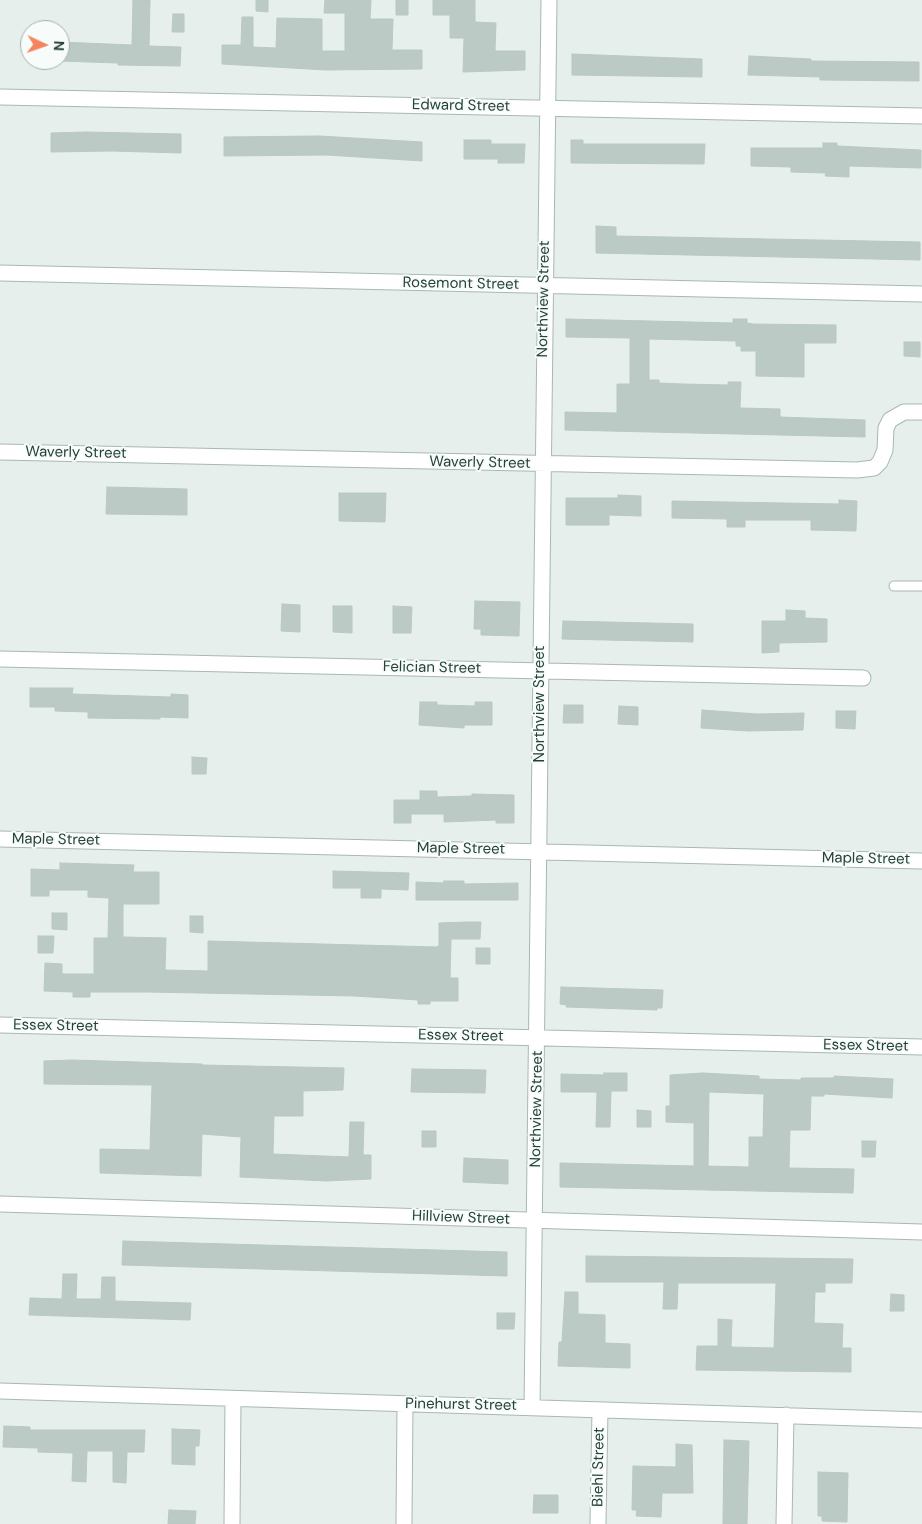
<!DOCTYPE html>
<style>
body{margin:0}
#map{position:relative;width:922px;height:1524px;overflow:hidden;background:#e6efeb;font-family:"DM Sans",sans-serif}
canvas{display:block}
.north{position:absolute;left:20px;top:20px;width:50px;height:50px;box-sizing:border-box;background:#f7fbf9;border:1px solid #a3b1ad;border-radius:50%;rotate:93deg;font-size:14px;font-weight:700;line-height:20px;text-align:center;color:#24423a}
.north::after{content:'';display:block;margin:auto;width:18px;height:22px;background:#f4845f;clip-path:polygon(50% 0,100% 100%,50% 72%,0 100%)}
</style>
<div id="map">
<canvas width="922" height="1524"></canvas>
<div class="north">N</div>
</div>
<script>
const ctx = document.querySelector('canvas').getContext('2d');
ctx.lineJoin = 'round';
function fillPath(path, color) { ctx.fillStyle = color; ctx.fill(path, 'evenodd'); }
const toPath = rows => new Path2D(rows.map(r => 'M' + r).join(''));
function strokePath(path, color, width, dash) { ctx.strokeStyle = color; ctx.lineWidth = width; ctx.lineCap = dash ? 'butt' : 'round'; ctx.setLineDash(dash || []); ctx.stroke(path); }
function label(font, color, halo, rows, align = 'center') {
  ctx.font = font + ' "DM Sans",sans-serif'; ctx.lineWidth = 4; ctx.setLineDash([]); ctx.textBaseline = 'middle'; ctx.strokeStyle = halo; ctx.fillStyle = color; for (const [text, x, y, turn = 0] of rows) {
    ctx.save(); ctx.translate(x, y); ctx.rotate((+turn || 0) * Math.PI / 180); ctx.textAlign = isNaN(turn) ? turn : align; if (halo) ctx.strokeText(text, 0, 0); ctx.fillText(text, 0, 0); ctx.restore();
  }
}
const building = toPath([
 [133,0,150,0,149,46,181,47,180,66,118,65,118,63,60,61,60,42,132,45,133,0],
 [256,0,268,0,268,12,256,11,256,0],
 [325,0,371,0,370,19,393,19,392,50,422,50,422,69,326,70,222,64,222,45,241,45,242,17,253,17,253,47,276,48,277,18,322,19,322,51,345,51,345,13,324,13,325,0],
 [396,0,408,0,408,15,396,15,396,0],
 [433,0,475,0,475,22,496,23,495,51,525,51,525,70,463,72,464,38,450,38,450,15,433,15,433,0],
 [173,14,184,14,184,32,172,32,173,14],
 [572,54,702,59,702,77,572,75,572,54],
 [749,56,811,59,811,61,919,62,919,81,820,80,820,77,748,75,749,56],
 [86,132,181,134,181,153,112,151,51,152,51,133,86,132],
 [319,136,422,142,422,161,327,155,224,156,224,137,319,136],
 [464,140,491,140,491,144,525,144,524,163,498,163,498,159,464,159,464,140],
 [571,140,583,140,583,144,705,144,704,164,571,163,571,140],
 [823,143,837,143,837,146,921,150,921,168,849,166,849,177,825,176,826,173,791,172,791,167,751,166,751,148,823,148,823,143],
 [596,226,616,227,616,236,920,242,920,260,596,253,596,226],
 [566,319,733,323,733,319,747,319,747,323,753,324,836,325,836,343,804,343,804,377,756,376,756,351,741,351,741,346,736,346,736,341,649,339,649,380,659,380,659,383,683,384,728,385,728,382,741,382,740,408,780,409,780,417,865,420,865,437,565,430,565,412,617,413,617,384,630,384,630,338,566,337,566,319],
 [904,342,920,342,920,357,904,356,904,342],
 [107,487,187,489,187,515,106,514,107,487],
 [339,493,386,493,385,522,339,521,339,493],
 [618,495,641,496,641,516,609,515,609,525,566,525,566,498,618,498,618,495],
 [839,500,857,501,856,531,811,530,811,520,745,520,745,527,727,527,727,519,672,518,672,501,839,504,839,500],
 [475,601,520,602,519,636,481,635,481,629,474,629,475,601],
 [282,604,300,605,300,632,281,631,282,604],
 [333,606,352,606,352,633,333,632,333,606],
 [393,606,412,607,411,633,393,633,393,606],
 [786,610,805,611,805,618,827,619,827,642,779,643,779,652,762,653,762,621,786,621,786,610],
 [563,621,693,624,693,642,562,639,563,621],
 [30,688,73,688,72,694,171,697,171,694,188,695,188,718,160,717,160,719,88,718,88,712,55,711,55,707,30,707,30,688],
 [420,702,437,702,437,705,475,706,475,702,492,702,492,725,464,725,464,728,419,725,420,702],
 [564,705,583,705,583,723,563,723,564,705],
 [619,706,638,707,638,725,618,724,619,706],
 [702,710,757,714,804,713,803,730,748,731,701,728,702,710],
 [836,711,856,711,855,729,836,728,836,711],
 [192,757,207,758,206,774,192,774,192,757],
 [420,791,437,791,437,797,472,796,472,794,514,795,514,823,496,823,496,820,444,822,444,814,411,814,411,823,394,823,394,800,420,800,420,791],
 [60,863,134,865,133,872,159,872,159,904,123,904,123,937,166,938,165,970,208,971,208,941,436,947,439,946,439,923,466,922,481,922,480,939,451,939,450,978,458,978,458,1001,430,1001,430,1004,418,1004,418,1000,355,996,147,992,90,992,90,997,73,997,73,992,44,991,45,963,62,964,62,974,94,974,94,938,108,938,109,898,88,897,88,890,49,890,49,896,31,896,31,869,60,870,60,863],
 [333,871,409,873,408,890,381,889,381,898,361,898,361,888,333,888,333,871],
 [444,881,464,881,464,884,518,883,518,900,416,900,416,882,444,883,444,881],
 [52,913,67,913,67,930,52,929,52,913],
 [190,916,203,916,203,933,190,932,190,916],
 [38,936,54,936,53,953,38,953,38,936],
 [476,948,490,948,490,964,476,964,476,948],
 [561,987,663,990,662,1008,657,1008,657,1010,566,1007,567,1005,560,1004,561,987],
 [72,1060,202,1064,202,1065,344,1068,343,1090,303,1091,303,1116,274,1116,273,1154,349,1157,350,1122,364,1122,363,1155,371,1155,371,1179,326,1181,240,1177,241,1137,202,1134,201,1176,100,1173,100,1149,150,1150,152,1085,44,1084,44,1061,72,1060],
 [412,1069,486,1070,485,1093,411,1092,412,1069],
 [604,1073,627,1073,627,1091,611,1091,610,1127,596,1127,597,1092,561,1092,561,1074,604,1075,604,1073],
 [703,1073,759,1076,759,1079,801,1080,801,1078,834,1078,834,1076,893,1079,892,1098,824,1094,824,1096,811,1096,810,1130,790,1130,789,1168,854,1169,853,1193,560,1187,560,1163,694,1166,694,1123,666,1122,666,1106,670,1106,670,1075,703,1073],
 [709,1092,764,1094,763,1137,749,1137,749,1167,708,1166,709,1092],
 [637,1110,651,1111,651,1127,637,1127,637,1110],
 [422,1131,436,1131,436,1147,422,1147,422,1131],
 [862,1141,876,1141,875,1157,862,1157,862,1141],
 [464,1158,508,1160,508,1184,463,1182,464,1158],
 [123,1241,507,1252,507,1276,122,1265,123,1241],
 [586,1256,853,1259,852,1283,825,1283,825,1292,815,1292,814,1323,843,1324,842,1348,851,1348,851,1372,696,1370,697,1346,718,1346,718,1319,732,1320,731,1347,774,1348,776,1283,678,1283,677,1309,663,1309,664,1282,586,1282,586,1256],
 [63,1274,77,1274,76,1299,101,1299,102,1277,115,1277,115,1301,191,1303,190,1320,29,1315,30,1298,62,1299,63,1274],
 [565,1292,578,1292,578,1314,605,1315,605,1343,630,1344,630,1368,558,1366,559,1342,562,1342,565,1292],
 [891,1294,904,1295,904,1311,890,1311,891,1294],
 [497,1313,515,1313,514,1329,497,1329,497,1313],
 [4,1426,30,1427,30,1430,145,1430,144,1452,127,1452,126,1483,113,1482,113,1451,87,1451,86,1482,72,1481,73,1453,38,1452,38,1448,3,1447,4,1426],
 [172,1429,200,1430,199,1446,195,1446,195,1465,172,1464,172,1429],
 [724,1440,749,1441,747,1524,723,1524,724,1440],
 [676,1444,692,1445,693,1493,662,1493,661,1517,636,1516,637,1510,632,1510,633,1466,676,1467,676,1444],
 [818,1472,848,1473,847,1522,822,1521,822,1516,818,1516,818,1472],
 [534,1495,558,1495,558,1513,533,1513,534,1495],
 [169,1510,196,1511,195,1524,168,1524,169,1510]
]);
fillPath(building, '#bbcac4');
strokePath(building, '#b8c9c2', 1);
const service = toPath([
 [894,586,922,586]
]);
const minor = toPath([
 [0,97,922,116],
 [0,273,922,294],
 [0,452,857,470,874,468,880,462,885,450,886,428,890,420,904,412,922,412],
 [0,659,863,678],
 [0,839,922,861],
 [0,1025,922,1047],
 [0,1204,922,1232],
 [0,1391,922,1420],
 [532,1407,549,0],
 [232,1524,233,1399],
 [404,1524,405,1404],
 [598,1524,600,1410],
 [784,1524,786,1415]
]);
strokePath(service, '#a8b8b2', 11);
strokePath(minor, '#a8b8b2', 17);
strokePath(service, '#fff', 9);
strokePath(minor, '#fff', 15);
label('15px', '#24423a', '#f7fbf9', [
 ["Edward Street",461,106,1],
 ["Rosemont Street",461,284,1],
 ["Northview Street",544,299,-89],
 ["Waverly Street",76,453,1],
 ["Waverly Street",480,463,1],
 ["Felician Street",432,668,1],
 ["Northview Street",540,704,-90],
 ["Maple Street",56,840,1],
 ["Maple Street",461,849,1],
 ["Maple Street",866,859,1],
 ["Essex Street",56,1026,1],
 ["Essex Street",461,1036,1],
 ["Essex Street",866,1046,1],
 ["Northview Street",537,1109,-89],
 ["Hillview Street",461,1218,2],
 ["Pinehurst Street",461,1405,1],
 ["Biehl Street",599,1467,-89]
]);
</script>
